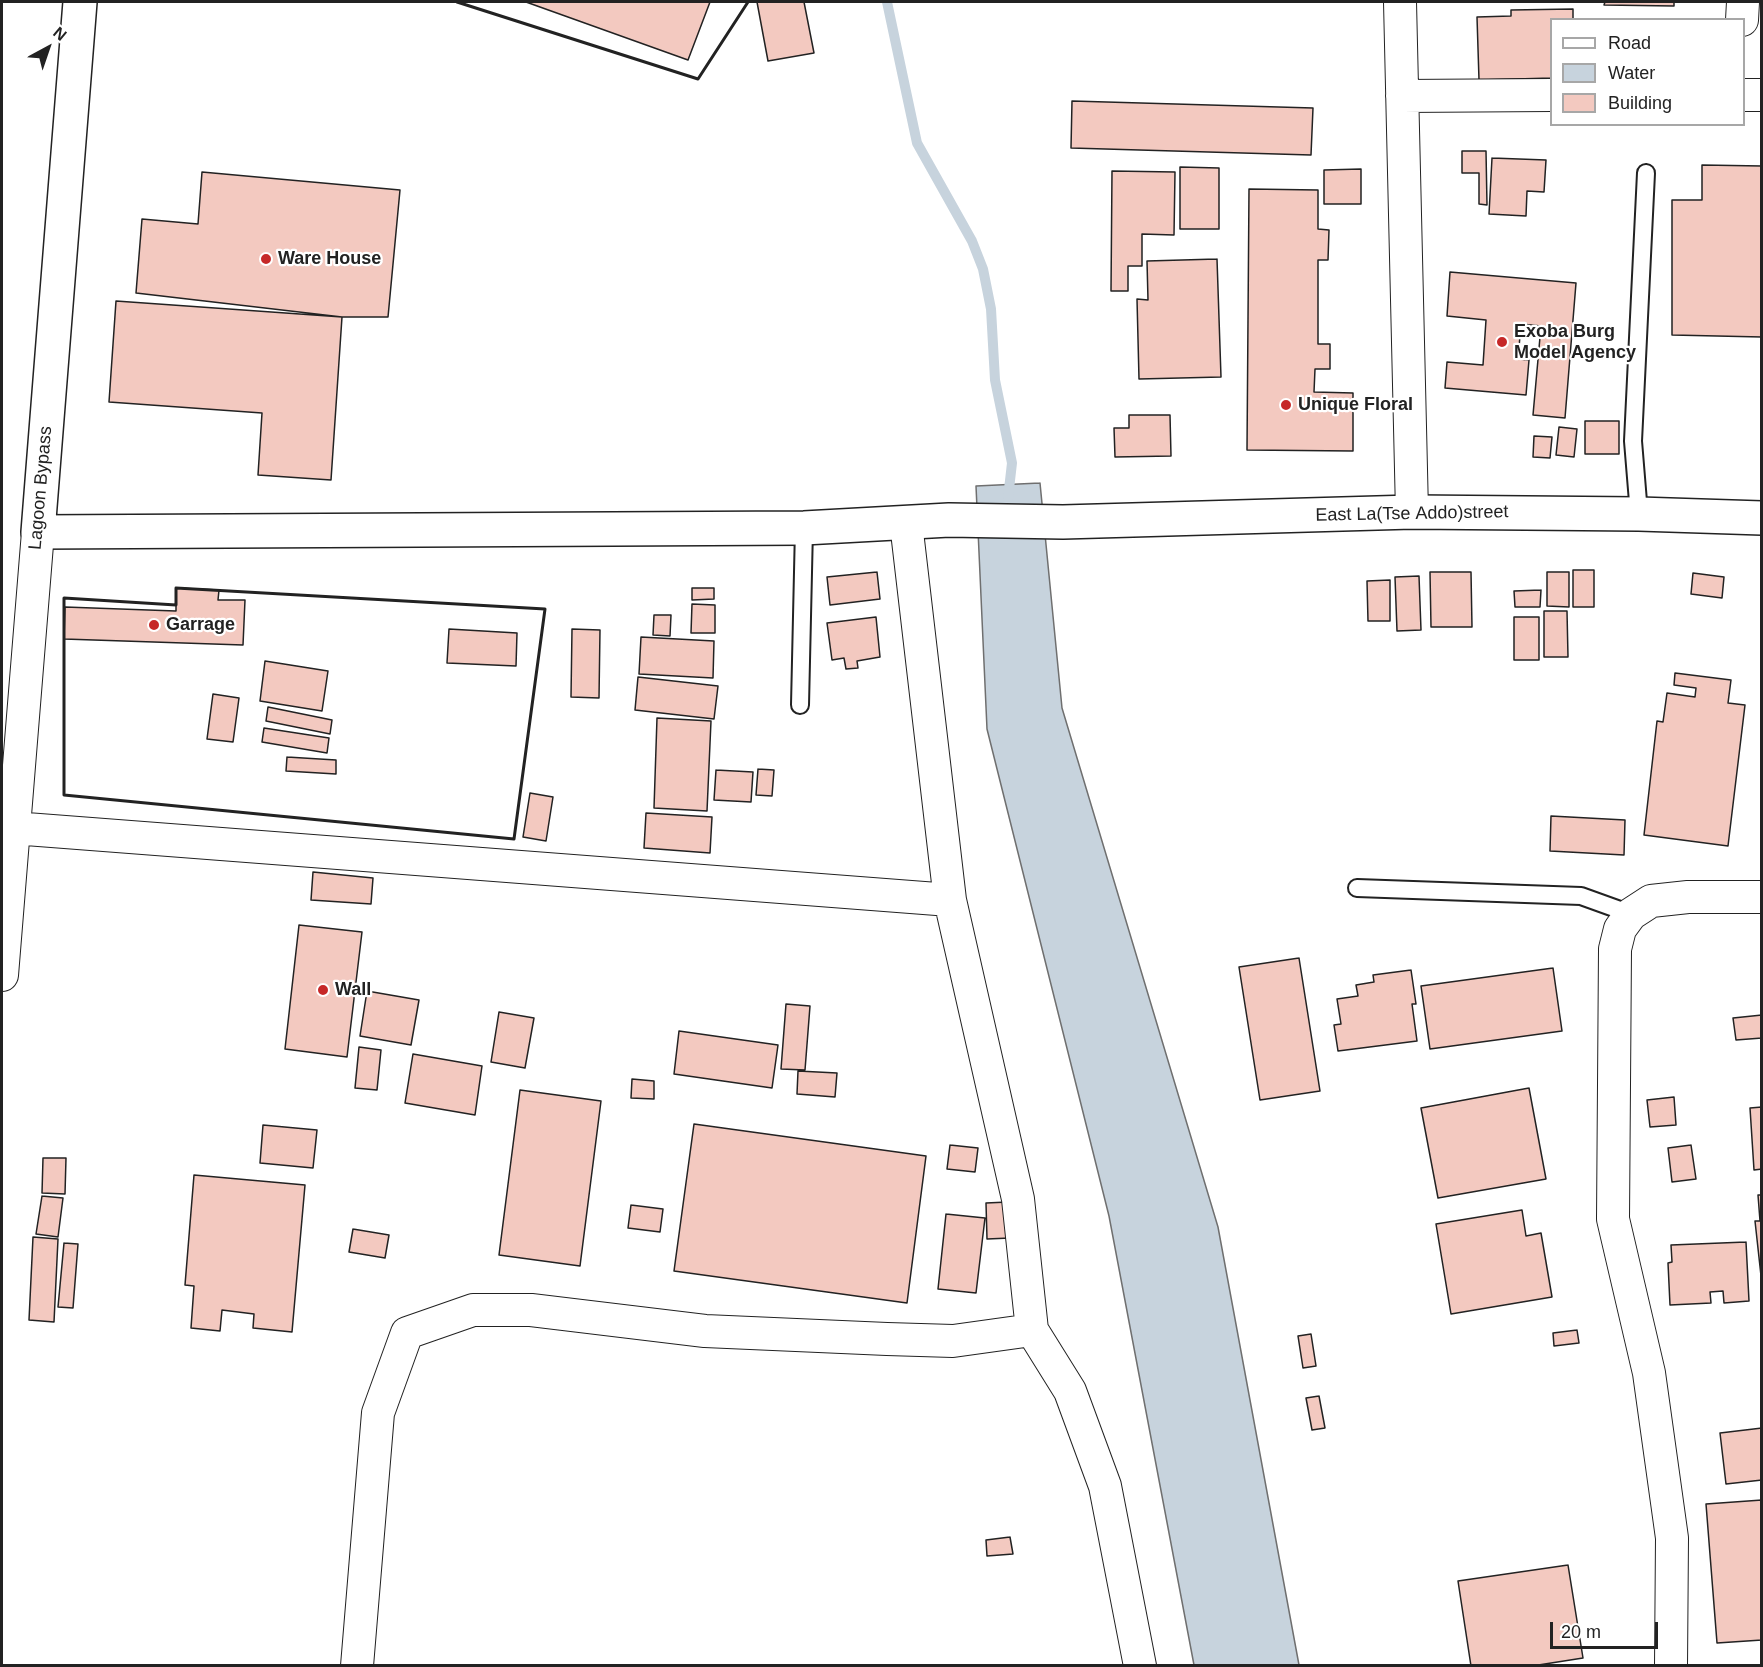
<!DOCTYPE html>
<style>
body{margin:0}
#map{position:relative;width:1763px;height:1667px;overflow:hidden;background:#fff;font-family:Helvetica,sans-serif}
canvas{display:block}
.frame{position:absolute;inset:0;border:3px solid #222;pointer-events:none}
.legend{position:absolute;left:1550px;top:18px;width:195px;height:108px;box-sizing:border-box;background:#fff;border:2px solid #a7a7a7;margin:0;padding:8px 10px;list-style:none;font-size:18px;color:#222}
.legend li{display:flex;align-items:center;gap:12px;height:30px}
.legend b{width:30px;border:2px solid #a7a7a7}
.north{position:absolute;left:18px;top:18px;width:60px;height:60px;-webkit-text-stroke:4px #fff;paint-order:stroke;rotate:40deg;font-size:16px;font-weight:700;line-height:24px;text-align:center;color:#222}
.north::after{content:'';display:block;margin:auto;width:21px;height:27px;background:#222;clip-path:polygon(50% 0,100% 100%,50% 72%,0 100%)}
.scale{position:absolute;left:1550px;top:1622px;width:108px;height:27px;box-sizing:border-box;border:3px solid #222;border-top:0;padding-left:8px;font-size:18px;line-height:21px;white-space:nowrap;color:#222;-webkit-text-stroke:4px #fff;paint-order:stroke}
</style>
<div id="map">
<canvas width="1763" height="1667"></canvas>
<div class="frame"></div>
<ul class="legend">
<li><b style="height:8px;background:#fff"></b>Road</li>
<li><b style="height:16px;background:#c7d3dd"></b>Water</li>
<li><b style="height:16px;background:#f3c9c0"></b>Building</li>
</ul>
<div class="north">N</div>
<div class="scale">20 m</div>
</div>
<script>
const ctx = document.querySelector('canvas').getContext('2d');
ctx.lineJoin = 'round';
function fillPath(path, color) { ctx.fillStyle = color; ctx.fill(path, 'evenodd'); }
const toPath = rows => new Path2D(rows.map(r => 'M' + r).join(''));
function strokePath(path, color, width, dash) { ctx.strokeStyle = color; ctx.lineWidth = width; ctx.lineCap = dash ? 'butt' : 'round'; ctx.setLineDash(dash || []); ctx.stroke(path); }
function label(font, color, halo, rows, align = 'center') {
  ctx.font = font + ' Helvetica,sans-serif'; ctx.lineWidth = 4.5; ctx.setLineDash([]); ctx.textBaseline = 'middle'; ctx.strokeStyle = halo; ctx.fillStyle = color; for (const [text, x, y, turn = 0] of rows) {
    ctx.save(); ctx.translate(x, y); ctx.rotate((+turn || 0) * Math.PI / 180); ctx.textAlign = isNaN(turn) ? turn : align; if (halo) ctx.strokeText(text, 0, 0); ctx.fillText(text, 0, 0); ctx.restore();
  }
}
const water = toPath([
 [1040,483,1062,708,1218,1227,1299,1665,1194,1665,1109,1216,987,729,976,486,1040,483]
]);
fillPath(water, '#c7d3dd');
strokePath(water, '#6f6f6f', 1.5);
strokePath(toPath([
 [887,2,917,143,972,241,983,269,991,309,995,380,1012,463,1008,498]
]), '#c7d3dd', 10);
const building = toPath([
 [526,2,710,2,688,60,526,2],
 [757,2,804,2,814,53,768,61,757,2],
 [1605,2,1674,2,1674,6,1604,5,1605,2],
 [1573,9,1573,20,1552,20,1552,78,1479,80,1477,17,1511,16,1511,10,1573,9],
 [1072,101,1313,108,1311,155,1071,148,1072,101],
 [1462,151,1486,151,1487,205,1479,204,1479,173,1462,173,1462,151],
 [1492,158,1546,160,1544,192,1527,191,1526,216,1489,214,1492,158],
 [1702,165,1762,166,1762,337,1672,335,1672,200,1702,200,1702,165],
 [1180,167,1219,168,1219,229,1180,229,1180,167],
 [1361,169,1361,204,1324,204,1324,170,1361,169],
 [1112,171,1175,172,1174,235,1142,234,1142,266,1128,266,1128,291,1111,291,1112,171],
 [202,172,400,190,388,317,342,317,136,293,142,219,198,224,202,172],
 [1249,189,1318,190,1318,229,1329,230,1328,260,1318,260,1318,344,1330,344,1330,369,1315,369,1314,392,1353,393,1353,451,1247,450,1249,189],
 [1217,259,1221,377,1139,379,1137,299,1148,300,1147,261,1217,259],
 [1450,272,1576,283,1565,418,1533,415,1541,326,1521,324,1518,359,1529,360,1526,395,1445,388,1447,362,1483,365,1486,320,1447,316,1450,272],
 [116,301,342,317,331,480,258,475,262,413,109,402,116,301],
 [1129,415,1170,415,1171,456,1115,457,1114,428,1129,428,1129,415],
 [1585,421,1619,421,1619,454,1585,454,1585,421],
 [1559,427,1577,429,1574,457,1556,455,1559,427],
 [1534,436,1552,437,1550,458,1533,457,1534,436],
 [1573,570,1594,570,1594,607,1573,607,1573,570],
 [877,572,880,599,830,605,827,577,877,572],
 [1430,572,1471,572,1472,627,1431,627,1430,572],
 [1547,572,1569,572,1569,607,1547,606,1547,572],
 [1693,573,1724,577,1722,598,1691,594,1693,573],
 [1419,576,1421,630,1397,631,1395,577,1419,576],
 [1390,580,1390,621,1368,621,1367,581,1390,580],
 [176,588,219,590,218,600,245,600,243,645,64,639,65,607,176,611,176,588],
 [692,588,714,588,714,599,692,600,692,588],
 [1541,590,1540,607,1515,607,1514,591,1541,590],
 [692,604,715,605,715,633,691,633,692,604],
 [1544,611,1567,611,1568,657,1544,657,1544,611],
 [654,615,671,615,670,636,653,635,654,615],
 [876,617,880,657,857,661,858,668,846,669,844,658,832,660,827,623,876,617],
 [1514,617,1539,617,1539,660,1514,660,1514,617],
 [449,629,517,633,516,666,447,663,449,629],
 [572,629,600,630,599,698,571,697,572,629],
 [641,637,714,641,713,678,639,674,641,637],
 [265,661,328,671,322,711,260,701,265,661],
 [1675,673,1731,680,1728,703,1745,705,1728,846,1644,835,1657,721,1663,722,1667,693,1695,697,1696,688,1674,685,1675,673],
 [638,677,718,686,714,719,635,710,638,677],
 [213,694,239,698,233,742,207,739,213,694],
 [268,707,332,720,330,734,266,721,268,707],
 [657,718,711,721,707,811,654,808,657,718],
 [264,728,329,738,327,753,262,742,264,728],
 [287,757,336,760,336,774,286,771,287,757],
 [758,769,774,770,772,796,756,795,758,769],
 [716,770,753,772,751,802,714,800,716,770],
 [530,793,553,797,546,841,523,837,530,793],
 [646,813,712,817,710,853,644,848,646,813],
 [1551,816,1625,820,1624,855,1550,851,1551,816],
 [313,872,373,878,371,904,311,900,313,872],
 [299,925,362,932,347,1057,285,1049,299,925],
 [1299,958,1320,1091,1260,1100,1239,967,1299,958],
 [1553,968,1562,1031,1430,1049,1421,986,1553,968],
 [1411,970,1416,1004,1412,1004,1417,1041,1338,1051,1334,1025,1341,1024,1337,999,1358,996,1356,985,1374,982,1373,975,1411,970],
 [367,991,419,1000,411,1045,360,1036,367,991],
 [786,1004,810,1006,805,1070,781,1069,786,1004],
 [499,1012,534,1018,525,1068,491,1062,499,1012],
 [1762,1015,1762,1038,1736,1040,1733,1018,1762,1015],
 [679,1031,778,1045,772,1088,674,1074,679,1031],
 [359,1047,381,1050,377,1090,355,1088,359,1047],
 [413,1054,482,1066,475,1115,405,1103,413,1054],
 [798,1071,837,1073,835,1097,797,1094,798,1071],
 [632,1079,654,1081,654,1099,631,1098,632,1079],
 [1529,1088,1546,1179,1438,1198,1421,1108,1529,1088],
 [520,1090,601,1101,580,1266,499,1255,520,1090],
 [1674,1097,1676,1125,1650,1127,1647,1100,1674,1097],
 [1762,1107,1762,1169,1754,1170,1750,1108,1762,1107],
 [694,1124,926,1156,907,1303,674,1271,694,1124],
 [263,1125,317,1130,313,1168,260,1163,263,1125],
 [950,1145,978,1148,975,1172,947,1169,950,1145],
 [1691,1145,1696,1179,1672,1182,1668,1148,1691,1145],
 [43,1158,66,1158,65,1194,42,1193,43,1158],
 [194,1175,305,1185,292,1332,253,1328,254,1314,222,1310,220,1331,191,1328,194,1286,185,1285,194,1175],
 [1758,1195,1762,1195,1762,1285,1755,1221,1760,1221,1758,1195],
 [42,1196,63,1198,58,1237,36,1234,42,1196],
 [1008,1202,1010,1238,987,1239,986,1203,1008,1202],
 [631,1205,663,1209,660,1232,628,1228,631,1205],
 [1522,1210,1526,1236,1541,1233,1552,1297,1451,1314,1436,1224,1522,1210],
 [946,1214,985,1218,976,1293,938,1289,946,1214],
 [353,1229,389,1235,385,1258,349,1252,353,1229],
 [33,1237,58,1239,54,1322,29,1320,33,1237],
 [1746,1242,1749,1301,1724,1303,1723,1291,1710,1292,1711,1303,1670,1305,1668,1263,1672,1262,1671,1245,1746,1242],
 [64,1243,78,1244,73,1308,58,1307,64,1243],
 [1577,1330,1579,1343,1554,1346,1553,1333,1577,1330],
 [1311,1334,1316,1366,1303,1368,1298,1336,1311,1334],
 [1319,1396,1325,1428,1312,1430,1306,1398,1319,1396],
 [1762,1428,1762,1480,1726,1484,1720,1433,1762,1428],
 [1762,1500,1762,1640,1717,1643,1706,1504,1762,1500],
 [1010,1537,1013,1554,987,1556,986,1540,1010,1537],
 [1568,1565,1583,1658,1532,1666,1471,1666,1458,1581,1568,1565]
]);
fillPath(building, '#f3c9c0');
strokePath(building, '#222', 1.5);
const lane = toPath([
 [1639,514,1633,441,1646,173],
 [800,705,804,528],
 [1357,888,1581,896,1631,914]
]);
const street = toPath([
 [1400,2,1412,512],
 [1742,20,1743,2],
 [1744,95,1762,95],
 [1402,96,1552,95],
 [13,828,950,900],
 [2,975,38,532],
 [1032,1330,1070,1391,1105,1486,1140,1666],
 [357,1666,378,1413,407,1333,473,1310,531,1310,705,1331,887,1339,953,1341,1032,1330,1018,1199,950,900,906,523],
 [1671,1666,1672,1538,1649,1373,1613,1219,1615,949,1620,929,1631,914,1651,901,1688,897,1762,897]
]);
const secondary = toPath([
 [80,2,38,532,804,528,949,520,1063,522,1412,512,1639,514,1762,518]
]);
strokePath(lane, '#222', 20);
strokePath(street, '#222', 34);
strokePath(secondary, '#222', 36);
strokePath(lane, '#fff', 16);
strokePath(street, '#fff', 32);
strokePath(secondary, '#fff', 33);
strokePath(toPath([
 [457,2,698,79,748,2],
 [176,588,545,609,514,839,64,795,64,598,176,605,176,588]
]), '#222', 3);
for (const [x, y, r, color] of [
 [266,259,6,"#c62828"],
 [1502,342,6,"#c62828"],
 [1286,405,6,"#c62828"],
 [154,625,6,"#c62828"],
 [323,990,6,"#c62828"]
]) { const dot = new Path2D(); dot.arc(x, y, r, 0, 2 * Math.PI); ctx.fillStyle = color; ctx.fill(dot); strokePath(dot, '#fff', 2); }
label('bold 18px', '#222', '#fff', [
 ["Ware House",278,259],
 ["Exoba Burg",1514,332],
 ["Model Agency",1514,353],
 ["Unique Floral",1298,405],
 ["Garrage",166,625],
 ["Wall",335,990]
], 'left');
label('18px', '#222', '#fff', [
 ["Lagoon Bypass",41,488,-85],
 ["East La(Tse Addo)street",1412,514,-1]
]);
</script>
